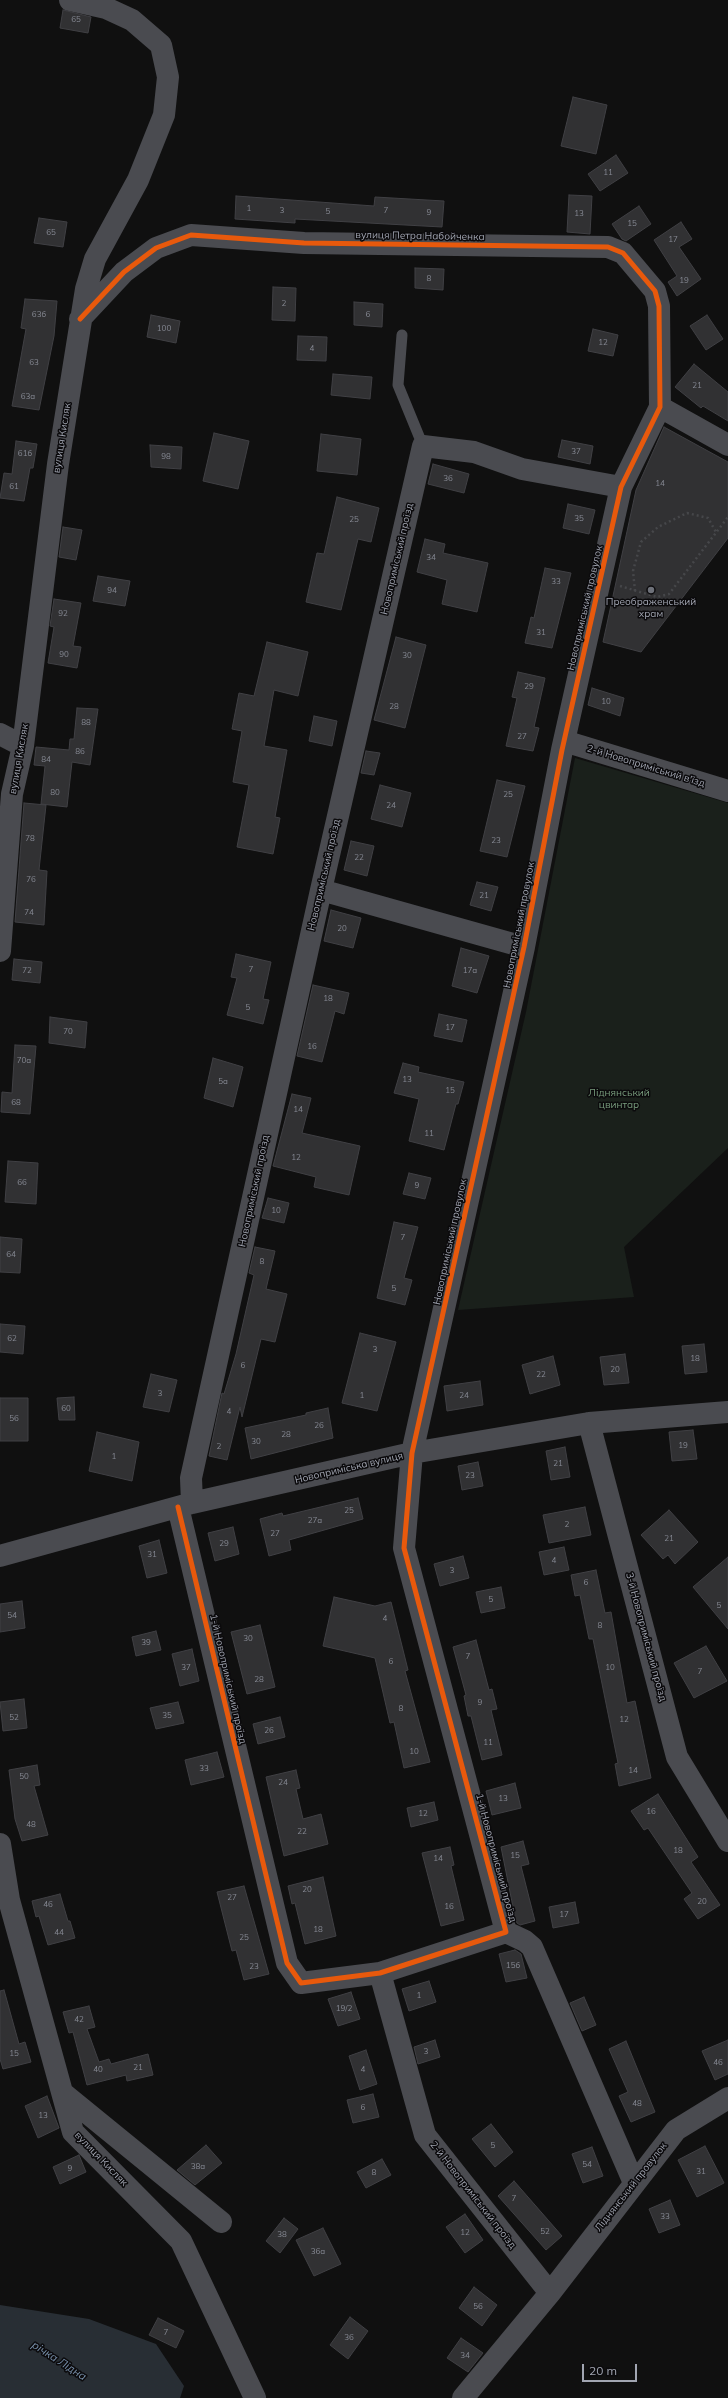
<!DOCTYPE html>
<meta charset="utf-8">
<style>
body{margin:0}
#map{position:relative;width:728px;height:2398px;overflow:hidden;background:#101010;font-family:Mulish,sans-serif}
canvas{display:block}
.scale{position:absolute;left:582px;top:2364px;width:55px;height:18px;box-sizing:border-box;border:2px solid #a1a5b1;border-top:0;padding-left:5px;font-size:12px;line-height:14px;white-space:nowrap;color:#a1a5b1;-webkit-text-stroke:3px #0b0a0c;paint-order:stroke}
</style>
<div id="map">
<canvas width="728" height="2398"></canvas>
<div class="scale">20 m</div>
</div>
<script>
const ctx = document.querySelector('canvas').getContext('2d');
ctx.lineJoin = 'round';
function fillPath(path, color) { ctx.fillStyle = color; ctx.fill(path, 'evenodd'); }
const toPath = rows => new Path2D(rows.map(r => 'M' + r).join(''));
function strokePath(path, color, width, dash) { ctx.strokeStyle = color; ctx.lineWidth = width; ctx.lineCap = dash ? 'butt' : 'round'; ctx.setLineDash(dash || []); ctx.stroke(path); }
function label(font, color, halo, rows, align = 'center') {
  ctx.font = font + ' Mulish,sans-serif'; ctx.lineWidth = 3; ctx.setLineDash([]); ctx.textBaseline = 'middle'; ctx.strokeStyle = halo; ctx.fillStyle = color; for (const [text, x, y, turn = 0] of rows) {
    ctx.save(); ctx.translate(x, y); ctx.rotate((+turn || 0) * Math.PI / 180); ctx.textAlign = isNaN(turn) ? turn : align; if (halo) ctx.strokeText(text, 0, 0); ctx.fillText(text, 0, 0); ctx.restore();
  }
}
fillPath(toPath([
 [575,758,728,803,728,1148,624,1247,634,1297,458,1310,526,1012]
]), '#1a201b');
fillPath(toPath([
 [0,2305,89,2319,156,2344,184,2386,180,2398,0,2398]
]), '#282e34');
const building = toPath([
 [63,10,91,17,88,33,60,28,63,10],
 [573,97,607,105,596,154,561,146,573,97],
 [616,155,628,173,600,191,588,174,616,155],
 [569,195,592,196,590,234,567,232,569,195],
 [236,196,374,206,375,197,444,201,442,227,295,219,295,223,235,219,236,196],
 [639,206,651,224,626,241,622,239,612,224,639,206],
 [39,218,67,222,63,247,34,243,39,218],
 [681,222,692,239,679,247,701,279,677,296,668,282,677,276,654,240,681,222],
 [415,268,444,269,443,290,415,288,415,268],
 [273,287,296,288,295,321,272,320,273,287],
 [25,299,57,301,54,336,39,410,12,406,26,329,21,328,25,299],
 [354,302,383,304,382,327,354,325,354,302],
 [151,315,180,321,176,343,147,337,151,315],
 [707,315,723,339,706,350,690,326,707,315],
 [593,329,618,335,613,356,588,351,593,329],
 [298,336,327,337,326,361,297,360,298,336],
 [694,364,728,392,728,421,703,406,701,408,675,387,694,364],
 [333,374,372,377,370,399,331,395,333,374],
 [664,427,728,462,728,538,641,652,603,642,636,490,664,427],
 [214,433,249,441,238,489,203,481,214,433],
 [321,434,361,439,357,475,317,471,321,434],
 [562,440,593,446,590,464,558,457,562,440],
 [16,441,37,444,33,468,30,468,24,501,0,498,4,473,12,474,16,441],
 [150,445,182,447,181,469,151,467,150,445],
 [433,464,469,474,464,493,428,484,433,464],
 [337,497,379,508,371,542,358,539,341,610,306,602,317,553,324,554,337,497],
 [568,504,595,510,589,534,563,528,568,504],
 [63,527,82,530,76,560,59,557,63,527],
 [425,539,445,544,443,553,488,563,477,612,442,604,447,580,417,572,425,539],
 [545,568,571,573,552,648,525,643,531,617,534,618,545,568],
 [98,576,130,581,125,606,93,601,98,576],
 [54,599,81,603,73,646,81,647,77,668,48,663,54,627,50,626,54,599],
 [396,637,426,645,405,728,374,720,396,637],
 [267,642,308,652,298,696,274,690,264,746,287,750,275,817,280,818,273,854,237,847,249,785,233,782,242,731,232,729,239,693,254,696,267,642],
 [518,672,545,678,534,727,539,728,533,751,506,746,517,698,512,697,518,672],
 [592,688,624,698,620,716,588,705,592,688],
 [77,708,98,709,90,765,72,762,67,807,41,804,45,766,34,765,36,747,69,750,70,739,74,739,77,708],
 [314,716,337,721,332,746,309,741,314,716],
 [366,751,380,753,374,775,361,773,366,751],
 [497,780,525,786,507,857,480,851,497,780],
 [380,785,411,793,402,827,371,819,380,785],
 [24,803,46,805,39,870,47,871,44,925,15,922,24,803],
 [351,841,374,846,367,876,344,870,351,841],
 [477,882,498,887,491,911,470,905,477,882],
 [331,910,361,918,353,948,324,941,331,910],
 [461,948,489,956,477,993,452,986,461,948],
 [236,954,271,962,263,999,269,1000,263,1024,227,1015,237,978,231,977,236,954],
 [14,959,42,962,40,983,12,980,14,959],
 [313,985,349,993,344,1014,335,1011,322,1062,297,1056,313,985],
 [439,1014,467,1020,462,1042,434,1036,439,1014],
 [50,1017,87,1022,85,1048,49,1043,50,1017],
 [15,1045,36,1046,30,1114,1,1112,2,1092,12,1093,15,1045],
 [213,1058,243,1067,233,1107,204,1098,213,1058],
 [403,1063,419,1067,418,1072,464,1082,458,1104,456,1104,444,1150,409,1141,419,1099,394,1093,403,1063],
 [292,1094,311,1098,302,1133,360,1146,349,1195,314,1187,316,1177,273,1166,292,1094],
 [8,1161,38,1163,36,1204,5,1202,8,1161],
 [409,1173,431,1178,425,1199,403,1194,409,1173],
 [268,1198,289,1203,284,1223,262,1218,268,1198],
 [394,1222,418,1227,404,1278,412,1280,405,1305,377,1298,394,1222],
 [0,1237,22,1239,20,1273,0,1272,0,1237],
 [255,1247,275,1251,266,1289,287,1294,275,1342,261,1339,242,1417,240,1407,227,1460,209,1456,222,1393,224,1394,236,1354,254,1275,249,1273,255,1247],
 [0,1324,25,1326,23,1354,0,1352,0,1324],
 [360,1333,396,1342,377,1411,342,1403,360,1333],
 [704,1344,707,1372,685,1374,682,1346,704,1344],
 [625,1354,629,1383,604,1385,600,1357,625,1354],
 [553,1356,560,1385,530,1394,522,1365,553,1356],
 [151,1374,177,1380,169,1412,143,1407,151,1374],
 [480,1381,483,1405,447,1411,444,1386,480,1381],
 [74,1397,75,1420,59,1420,57,1398,74,1397],
 [0,1398,28,1398,28,1441,0,1441,0,1398],
 [328,1408,333,1438,251,1459,245,1428,306,1415,306,1413,328,1408],
 [693,1430,697,1459,672,1461,669,1432,693,1430],
 [97,1432,139,1442,132,1481,89,1471,97,1432],
 [565,1447,570,1477,551,1480,546,1451,565,1447],
 [478,1462,483,1486,462,1490,458,1466,478,1462],
 [358,1498,363,1519,289,1540,291,1550,269,1556,260,1519,282,1513,283,1516,358,1498],
 [585,1507,591,1535,549,1543,543,1515,585,1507],
 [669,1510,698,1542,675,1564,668,1555,663,1559,641,1535,669,1510],
 [233,1527,239,1554,215,1561,208,1533,233,1527],
 [159,1540,167,1573,147,1578,139,1546,159,1540],
 [564,1547,569,1570,544,1575,539,1552,564,1547],
 [463,1556,469,1578,440,1586,434,1564,463,1556],
 [728,1557,728,1629,693,1587,728,1557],
 [596,1570,605,1613,611,1612,627,1703,635,1701,651,1778,619,1786,615,1764,618,1763,593,1639,589,1639,580,1595,575,1596,571,1575,596,1570],
 [501,1587,505,1608,481,1613,476,1592,501,1587],
 [334,1597,375,1606,391,1602,408,1670,405,1671,430,1762,404,1768,394,1722,390,1723,375,1658,323,1646,334,1597],
 [22,1601,25,1628,0,1632,0,1604,22,1601],
 [260,1625,275,1687,247,1694,231,1632,260,1625],
 [156,1631,161,1650,136,1656,132,1637,156,1631],
 [476,1640,489,1690,492,1689,497,1709,491,1710,502,1755,482,1760,471,1716,468,1716,464,1696,466,1695,453,1647,476,1640],
 [706,1646,727,1681,694,1698,674,1663,706,1646],
 [192,1649,199,1681,180,1686,172,1654,192,1649],
 [24,1699,27,1728,3,1731,0,1702,24,1699],
 [178,1702,184,1723,156,1729,150,1708,178,1702],
 [280,1717,285,1737,258,1744,253,1724,280,1717],
 [217,1752,224,1777,191,1785,185,1760,217,1752],
 [37,1765,40,1785,34,1786,48,1835,22,1841,15,1819,9,1770,37,1765],
 [296,1770,300,1788,296,1789,303,1819,321,1814,328,1844,284,1856,266,1777,296,1770],
 [515,1783,521,1808,492,1815,486,1791,515,1783],
 [658,1794,698,1857,691,1862,720,1905,698,1919,684,1899,692,1893,648,1828,644,1830,631,1811,658,1794],
 [434,1802,438,1820,411,1827,407,1808,434,1802],
 [523,1841,529,1864,521,1866,535,1921,520,1925,517,1923,515,1917,501,1847,523,1841],
 [450,1847,454,1865,451,1866,464,1920,441,1926,422,1853,450,1847],
 [323,1877,336,1936,305,1944,295,1903,292,1904,288,1886,323,1877],
 [244,1886,269,1974,244,1980,236,1950,232,1951,217,1892,244,1886],
 [60,1894,68,1921,70,1921,75,1938,48,1945,39,1916,36,1917,32,1901,60,1894],
 [575,1902,579,1923,553,1928,549,1907,575,1902],
 [515,1950,521,1954,527,1978,506,1982,499,1954,515,1950],
 [429,1981,436,2002,409,2011,402,1989,429,1981],
 [4,1990,19,2044,25,2042,31,2062,3,2069,0,2059,0,1991,4,1990],
 [351,1992,360,2019,338,2026,328,1999,351,1992],
 [584,1997,596,2025,582,2031,570,2003,584,1997],
 [89,2006,95,2027,87,2029,99,2062,109,2059,111,2064,148,2054,153,2075,127,2081,126,2075,87,2085,73,2032,69,2033,63,2012,89,2006],
 [435,2040,440,2057,418,2064,414,2047,435,2040],
 [728,2040,728,2074,715,2080,702,2051,728,2040],
 [626,2041,655,2112,631,2122,619,2096,628,2092,609,2049,626,2041],
 [366,2050,377,2084,360,2090,349,2056,366,2050],
 [373,2094,379,2117,353,2123,347,2100,373,2094],
 [47,2096,59,2128,38,2138,25,2106,47,2096],
 [491,2124,513,2152,495,2167,472,2139,491,2124],
 [206,2145,222,2163,195,2185,177,2170,206,2145],
 [705,2146,724,2183,697,2197,678,2160,705,2146],
 [592,2147,603,2176,583,2183,572,2154,592,2147],
 [79,2155,86,2172,60,2184,53,2167,79,2155],
 [382,2159,391,2175,366,2188,357,2172,382,2159],
 [514,2181,562,2236,546,2250,498,2196,514,2181],
 [670,2200,680,2225,659,2233,649,2209,670,2200],
 [465,2214,483,2240,465,2253,446,2227,465,2214],
 [284,2218,298,2229,280,2253,266,2241,284,2218],
 [323,2228,341,2264,314,2276,296,2240,323,2228],
 [474,2287,497,2305,482,2326,459,2308,474,2287],
 [350,2317,368,2331,348,2359,330,2345,350,2317],
 [158,2318,184,2331,176,2348,149,2335,158,2318],
 [461,2338,483,2353,468,2372,447,2358,461,2338]
]);
fillPath(building, '#313133');
strokePath(building, '#404044', 1);
strokePath(toPath([
 [620,586,657,597,669,594,728,517],
 [635,591,633,571,641,542,658,527,687,513,708,518,716,532]
]), '#46474a', 2.5, [2, 3]);
strokePath(toPath([
 [402,335,398,385,423,446]
]), '#4a4b50', 11);
strokePath(toPath([
 [80,319,124,272,156,248,191,235,304,243,608,247,623,253,655,291,659,306,660,407,621,487,562,750,524,947,412,1453,404,1548,506,1932,380,1973,301,1983,287,1963,178,1507],
 [660,407,728,445],
 [0,734,23,746],
 [564,741,728,791],
 [321,890,524,947],
 [0,951,12,794,23,746,58,464,86,289,95,259,138,180,164,115,168,77,161,45,132,20,106,8,70,0],
 [589,1423,677,1757,728,1841],
 [192,1503,191,1478,321,890,423,446,474,452,522,469,621,487],
 [0,1556,192,1503,412,1453,589,1423,728,1412],
 [0,1844,9,1900,73,2132,181,2241,255,2398],
 [506,1932,525,1941,532,1947,634,2183],
 [380,1973,425,2135,550,2293],
 [64,2094,221,2222],
 [463,2398,550,2293,676,2130,728,2098]
]), '#4a4b50', 22);
strokePath(toPath([
 [80,319,124,272,156,248,191,235,304,243,608,247,623,253,655,291,659,306,660,407,621,487,562,750,524,947,412,1453,404,1548,506,1932,380,1973,301,1983,287,1963,178,1507]
]), '#e8590c', 5);
for (const [x, y, r, color] of [
 [651,590,4,"#6e7179"]
]) { const dot = new Path2D(); dot.arc(x, y, r, 0, 2 * Math.PI); ctx.fillStyle = color; ctx.fill(dot); strokePath(dot, '#0b0a0c', 1.5); }
label('8px', '#858892', null, [
 ["65",76,20],
 ["11",608,173],
 ["1",249,209],
 ["3",282,211],
 ["7",386,211],
 ["5",328,212],
 ["9",429,213],
 ["13",579,214],
 ["15",632,224],
 ["65",51,233],
 ["17",673,240],
 ["8",429,279],
 ["19",684,281],
 ["2",284,304],
 ["63б",39,315],
 ["6",368,315],
 ["100",164,329],
 ["12",603,343],
 ["4",312,349],
 ["63",34,363],
 ["21",697,386],
 ["63а",28,397],
 ["37",576,452],
 ["61б",25,454],
 ["98",166,457],
 ["36",448,479],
 ["14",660,484],
 ["61",14,487],
 ["35",579,519],
 ["25",354,520],
 ["34",431,558],
 ["33",556,582],
 ["94",112,591],
 ["92",63,614],
 ["31",541,633],
 ["90",64,655],
 ["30",407,656],
 ["29",529,687],
 ["10",606,702],
 ["28",394,707],
 ["88",86,723],
 ["27",522,737],
 ["86",80,752],
 ["84",46,760],
 ["80",55,793],
 ["25",508,795],
 ["24",391,806],
 ["78",30,839],
 ["23",496,841],
 ["22",359,858],
 ["76",31,880],
 ["21",484,896],
 ["74",29,913],
 ["20",342,929],
 ["7",251,970],
 ["72",27,971],
 ["17а",470,971],
 ["18",328,999],
 ["5",248,1008],
 ["17",450,1028],
 ["70",68,1032],
 ["16",312,1047],
 ["70а",24,1061],
 ["13",407,1080],
 ["5а",223,1082],
 ["15",450,1091],
 ["68",16,1103],
 ["14",298,1110],
 ["11",429,1134],
 ["12",296,1158],
 ["66",22,1183],
 ["9",417,1186],
 ["10",276,1211],
 ["7",403,1238],
 ["64",11,1255],
 ["8",262,1262],
 ["5",394,1289],
 ["62",12,1339],
 ["3",375,1350],
 ["18",695,1359],
 ["6",243,1366],
 ["20",615,1370],
 ["22",541,1375],
 ["3",160,1394],
 ["1",362,1396],
 ["24",464,1396],
 ["60",66,1409],
 ["4",229,1412],
 ["56",14,1419],
 ["26",319,1426],
 ["28",286,1435],
 ["30",256,1442],
 ["19",683,1446],
 ["2",219,1447],
 ["1",114,1457],
 ["21",558,1464],
 ["23",470,1476],
 ["25",349,1511],
 ["27а",315,1521],
 ["2",567,1525],
 ["27",275,1534],
 ["21",669,1539],
 ["29",224,1544],
 ["31",152,1555],
 ["4",554,1561],
 ["3",452,1571],
 ["6",586,1583],
 ["5",491,1600],
 ["5",719,1606],
 ["54",12,1616],
 ["4",385,1619],
 ["8",600,1626],
 ["30",248,1639],
 ["39",146,1643],
 ["7",468,1657],
 ["6",391,1662],
 ["37",186,1668],
 ["10",610,1668],
 ["7",700,1672],
 ["28",259,1680],
 ["9",480,1703],
 ["8",401,1709],
 ["35",167,1716],
 ["52",14,1718],
 ["12",624,1720],
 ["26",269,1731],
 ["11",488,1743],
 ["10",414,1752],
 ["33",204,1769],
 ["14",633,1771],
 ["50",24,1777],
 ["24",283,1783],
 ["13",503,1799],
 ["16",651,1812],
 ["12",423,1814],
 ["48",31,1825],
 ["22",302,1832],
 ["18",678,1851],
 ["15",515,1856],
 ["14",438,1859],
 ["20",307,1890],
 ["27",232,1898],
 ["20",702,1902],
 ["46",48,1905],
 ["16",449,1907],
 ["17",564,1915],
 ["18",318,1930],
 ["44",59,1933],
 ["25",244,1938],
 ["15б",513,1966],
 ["23",254,1967],
 ["1",419,1996],
 ["19/2",344,2009],
 ["42",79,2020],
 ["3",426,2052],
 ["15",14,2054],
 ["46",718,2063],
 ["21",138,2068],
 ["40",98,2070],
 ["4",363,2070],
 ["48",637,2104],
 ["6",363,2108],
 ["13",43,2116],
 ["5",493,2146],
 ["54",587,2165],
 ["38а",198,2167],
 ["9",70,2169],
 ["31",701,2172],
 ["8",374,2173],
 ["7",514,2199],
 ["33",665,2217],
 ["52",545,2232],
 ["12",465,2233],
 ["38",282,2235],
 ["36а",318,2252],
 ["56",478,2307],
 ["7",166,2333],
 ["36",349,2338],
 ["34",465,2356]
]);
label('10px', '#a1a5b1', '#0b0a0c', [
 ["вулиця Петра Набойченка",420,236,1],
 ["вулиця Кисляк",62,438,-81],
 ["Новоприміський проїзд",397,559,-77],
 ["Новоприміський провулок",585,608,-77],
 ["вулиця Кисляк",19,759,-80],
 ["2-й Новоприміський в'їзд",646,766,17],
 ["Новоприміський проїзд",324,875,-77],
 ["Новоприміський провулок",519,925,-79],
 ["Новоприміський проїзд",254,1191,-78],
 ["Новоприміський провулок",450,1242,-78],
 ["Новоприміська вулиця",349,1468,-13],
 ["3-й Новоприміський проїзд",646,1637,75],
 ["1-й Новоприміський проїзд",228,1679,77],
 ["1-й Новоприміський проїзд",496,1858,75],
 ["вулиця Кисляк",101,2159,46],
 ["Ліднянський провулок",631,2187,-52],
 ["2-й Новоприміський проїзд",473,2195,52]
]);
label('10px', '#a1a5b1', '#0b0a0c', [
 ["Преображенський",651,602],
 ["храм",651,614]
]);
label('10px', '#789c7d', '#0b0a0c', [
 ["Ліднянський",619,1093],
 ["цвинтар",619,1105]
]);
label('italic 11px', '#7890ab', '#0b0a0c', [
 ["річка Лідна",59,2361,33]
]);
</script>
